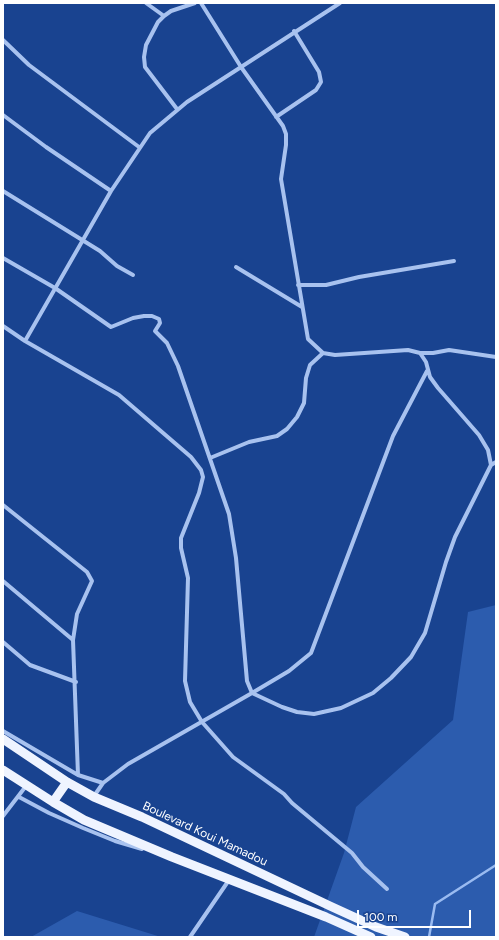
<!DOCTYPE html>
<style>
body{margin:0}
#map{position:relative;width:499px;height:940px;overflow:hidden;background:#194390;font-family:Figtree,sans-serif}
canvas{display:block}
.frame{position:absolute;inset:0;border:4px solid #fff;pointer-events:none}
.scale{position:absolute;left:357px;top:910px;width:114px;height:18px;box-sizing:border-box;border:2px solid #fff;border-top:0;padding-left:5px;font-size:12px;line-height:14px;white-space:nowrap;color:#fff;-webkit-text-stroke:3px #194390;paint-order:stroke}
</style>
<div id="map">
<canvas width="499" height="940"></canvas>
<div class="frame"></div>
<div class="scale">100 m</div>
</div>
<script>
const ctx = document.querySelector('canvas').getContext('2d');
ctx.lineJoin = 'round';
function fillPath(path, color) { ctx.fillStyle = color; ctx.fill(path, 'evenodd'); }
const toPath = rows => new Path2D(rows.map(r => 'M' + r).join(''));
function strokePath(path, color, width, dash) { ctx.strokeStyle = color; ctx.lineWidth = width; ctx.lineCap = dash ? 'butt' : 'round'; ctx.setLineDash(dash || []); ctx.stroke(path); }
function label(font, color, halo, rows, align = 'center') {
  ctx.font = font + ' Figtree,sans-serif'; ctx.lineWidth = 3; ctx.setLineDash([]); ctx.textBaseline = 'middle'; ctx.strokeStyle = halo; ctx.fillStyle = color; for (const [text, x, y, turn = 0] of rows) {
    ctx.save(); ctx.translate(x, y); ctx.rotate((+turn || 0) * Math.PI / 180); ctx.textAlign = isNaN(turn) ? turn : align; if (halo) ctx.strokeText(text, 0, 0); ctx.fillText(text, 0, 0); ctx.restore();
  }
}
fillPath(toPath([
 [496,605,496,937,314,937,344,853,356,807,453,720,468,612],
 [77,911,161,937,31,937]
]), '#2c5cae');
strokePath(toPath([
 [429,937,435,904,496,865]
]), '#9abbf1', 2.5);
strokePath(toPath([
 [146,3,164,16],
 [201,3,241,67,283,126,286,134,286,145,281,179,308,339,323,353,335,355,408,350,420,353,426,362,430,377,438,388,479,435,488,450,491,465],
 [3,40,29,65,139,147],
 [177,109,145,67,144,57,146,45,158,22,164,16,171,11,195,3],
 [3,115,46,147,111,191],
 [276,117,316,90,321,82,319,72,294,31],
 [3,191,100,251,117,266,133,275],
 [3,258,55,288,111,327,133,318,144,316,152,316,159,319,160,323,155,331,167,343,178,366,229,514,236,558,247,681,252,693,282,707,297,712,314,714,341,708,373,693,391,678,411,657,425,633,446,562,455,537,491,465,496,462],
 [236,267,302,307],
 [298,285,326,285,359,277,454,261],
 [3,326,25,341,119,395,191,457,201,470,203,477,199,493,181,538,181,548,188,578,185,681,190,702,202,722,233,757,284,794,292,803,352,853,363,867,387,889],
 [25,341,111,191,150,133,187,102,340,3],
 [420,353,433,353,449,350,496,357],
 [210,458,249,442,277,436,287,429,297,417,304,403,306,378,310,365,323,353],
 [3,505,87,572,92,581,77,614,73,640,78,775],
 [3,581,73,640],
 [3,642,30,665,76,682],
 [3,731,78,775,103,783],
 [94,796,103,783,128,764,252,693,289,671,311,653,393,436,427,371],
 [19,797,49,813,83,828,115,841,142,849],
 [3,816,26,786],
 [190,937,229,880]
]), '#a8c2ef', 4);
strokePath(toPath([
 [3,739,67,782,94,797,142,817,330,906,376,927,405,937],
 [3,770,53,802,84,820,172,857,326,917,371,937],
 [53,802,67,782]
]), '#eff4ff', 9);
label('12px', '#fff', '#194390', [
 ["Boulevard Koui Mamadou",205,834,25]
]);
</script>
